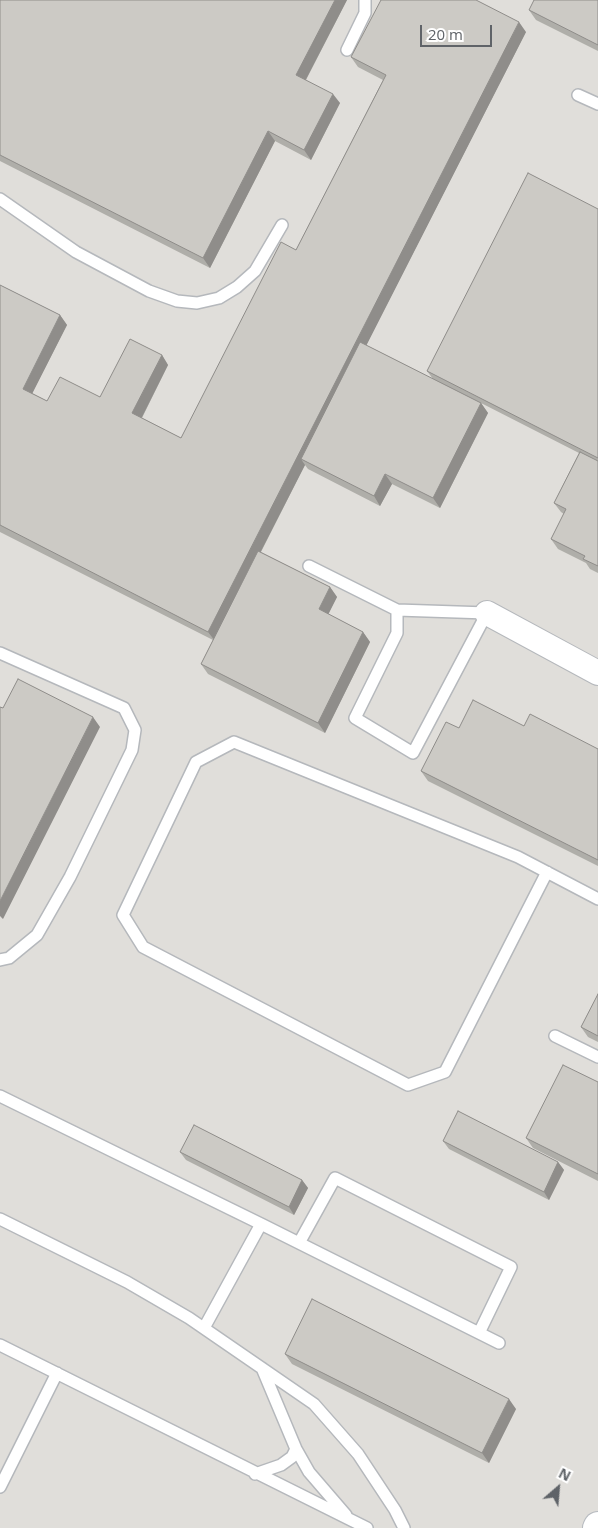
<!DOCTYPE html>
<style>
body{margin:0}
#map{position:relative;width:598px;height:1528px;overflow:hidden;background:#f1efe8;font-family:"Open Sans",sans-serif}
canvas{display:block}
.north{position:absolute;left:533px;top:1463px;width:50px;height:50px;-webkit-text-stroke:4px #fff;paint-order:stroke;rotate:27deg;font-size:14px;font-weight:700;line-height:20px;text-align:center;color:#5f6368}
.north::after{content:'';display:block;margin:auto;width:18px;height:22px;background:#5f6368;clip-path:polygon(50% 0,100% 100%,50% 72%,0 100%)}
.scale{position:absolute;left:420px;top:25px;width:72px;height:22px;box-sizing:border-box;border:2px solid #5f6368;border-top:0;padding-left:6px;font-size:15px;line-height:18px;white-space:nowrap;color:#5f6368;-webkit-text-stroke:4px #fff;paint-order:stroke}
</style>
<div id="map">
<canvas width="598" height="1528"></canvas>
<div class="north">N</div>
<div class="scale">20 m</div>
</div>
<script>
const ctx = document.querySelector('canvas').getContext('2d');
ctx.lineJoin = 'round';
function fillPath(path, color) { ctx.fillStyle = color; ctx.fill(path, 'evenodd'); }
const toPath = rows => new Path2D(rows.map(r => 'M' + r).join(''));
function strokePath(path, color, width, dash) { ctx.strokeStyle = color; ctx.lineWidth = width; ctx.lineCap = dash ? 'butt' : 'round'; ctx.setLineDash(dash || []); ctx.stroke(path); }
fillPath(toPath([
 [0,0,598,0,598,1528,0,1528]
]), '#e0deda');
const lane = toPath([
 [347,50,365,13,365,0],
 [578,95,598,104],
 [0,199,76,252,149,291,177,301,197,303,219,298,237,287,255,271,282,225],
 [309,566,397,610,397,633,355,718,413,753,487,613,397,610],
 [0,653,124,708,135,730,132,750,70,877,37,935,9,958,0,960],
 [547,872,445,1072,408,1085,143,947,123,915,196,762,234,742,518,857,598,899],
 [555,1036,598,1057],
 [0,1096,261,1224],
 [0,1219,127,1282,189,1318,314,1404,358,1454,395,1510,404,1528],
 [299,1243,335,1178,511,1267,479,1333],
 [204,1328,261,1224,499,1343],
 [0,1345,367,1528],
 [262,1368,296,1449,309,1472,346,1515],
 [255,1474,281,1465,292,1457,296,1449],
 [0,1487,57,1373]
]);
const street = toPath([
 [487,613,598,673]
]);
const secondary = toPath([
 [597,1528,598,1526]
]);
strokePath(lane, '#b5b8bc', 14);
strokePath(street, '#b5b8bc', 26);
strokePath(secondary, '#b6babf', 30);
strokePath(lane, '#fff', 11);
strokePath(street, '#fff', 24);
strokePath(secondary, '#fff', 28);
fillPath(toPath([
 [0,0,347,0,306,80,340,103,311,160,275,141,210,268,0,161],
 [598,0,598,51,536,20,529,10],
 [526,32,366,345,433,379,427,371,598,209,598,573,590,569,586,563,558,549,551,539,564,514,561,512,554,503,579,453,481,403,488,413,440,508,392,484,380,506,308,469,305,465,261,552,330,587,337,597,328,614,363,632,370,642,325,733,208,674,201,664,213,640,0,532,0,285,60,315,67,325,32,393,47,401,100,397,162,355,168,365,142,418,181,438,296,250,383,80,358,67,351,57],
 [524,726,598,749,598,866,428,781,421,771,459,728],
 [598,994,598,1042,588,1037,581,1027],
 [598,1082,598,1181,533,1148,526,1138],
 [443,1141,558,1162,564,1170,549,1200,449,1149],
 [180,1152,302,1180,308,1188,294,1215,186,1160],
 [285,1354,516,1409,489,1463,292,1364]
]), '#afaea9');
fillPath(toPath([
 [335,0,347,0,303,85,296,75],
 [519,22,526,32,307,462,301,459,305,465,215,641,208,632],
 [333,94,340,103,311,160,304,150],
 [268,131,275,141,210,268,203,258],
 [60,315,67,325,30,398,23,389],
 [162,355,168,365,139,423,132,413],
 [481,403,488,413,440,508,433,498],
 [385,474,392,484,380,506,374,496],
 [330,587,337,597,326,619,319,609],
 [363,632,370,642,325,733,318,723],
 [93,717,100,727,3,919,0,916,0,901],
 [558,1162,564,1170,549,1200,544,1192],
 [302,1180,308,1188,294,1215,289,1207],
 [509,1399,516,1409,489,1463,482,1453]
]), '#8f8d8a');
const building = toPath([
 [0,0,335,0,296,75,333,94,304,150,268,131,203,258,0,155,0,0],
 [381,0,476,0,519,22,208,632,0,525,0,285,60,315,23,389,47,401,60,377,100,397,130,339,162,355,132,413,181,438,281,242,296,250,386,75,351,57,381,0],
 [534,0,598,0,598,45,529,10,534,0],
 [528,173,598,209,598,458,427,371,528,173],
 [360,342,481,403,433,498,385,474,374,496,301,459,360,342],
 [580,452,598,461,598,566,583,559,585,556,551,539,566,509,554,503,580,452],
 [258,551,330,587,319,609,363,632,318,723,201,664,258,551],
 [18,679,93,717,0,901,0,707,3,708,18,679],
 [473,700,524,726,530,714,598,749,598,860,421,771,446,722,459,728,473,700],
 [598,994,598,1036,581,1027,598,994],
 [563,1065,598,1082,598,1174,526,1138,563,1065],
 [458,1111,558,1162,544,1192,443,1141,458,1111],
 [194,1125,302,1180,289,1207,180,1152,194,1125],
 [312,1299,509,1399,482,1453,285,1354,312,1299]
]);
fillPath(building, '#cccac5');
strokePath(building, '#8f8d8a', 1);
</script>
